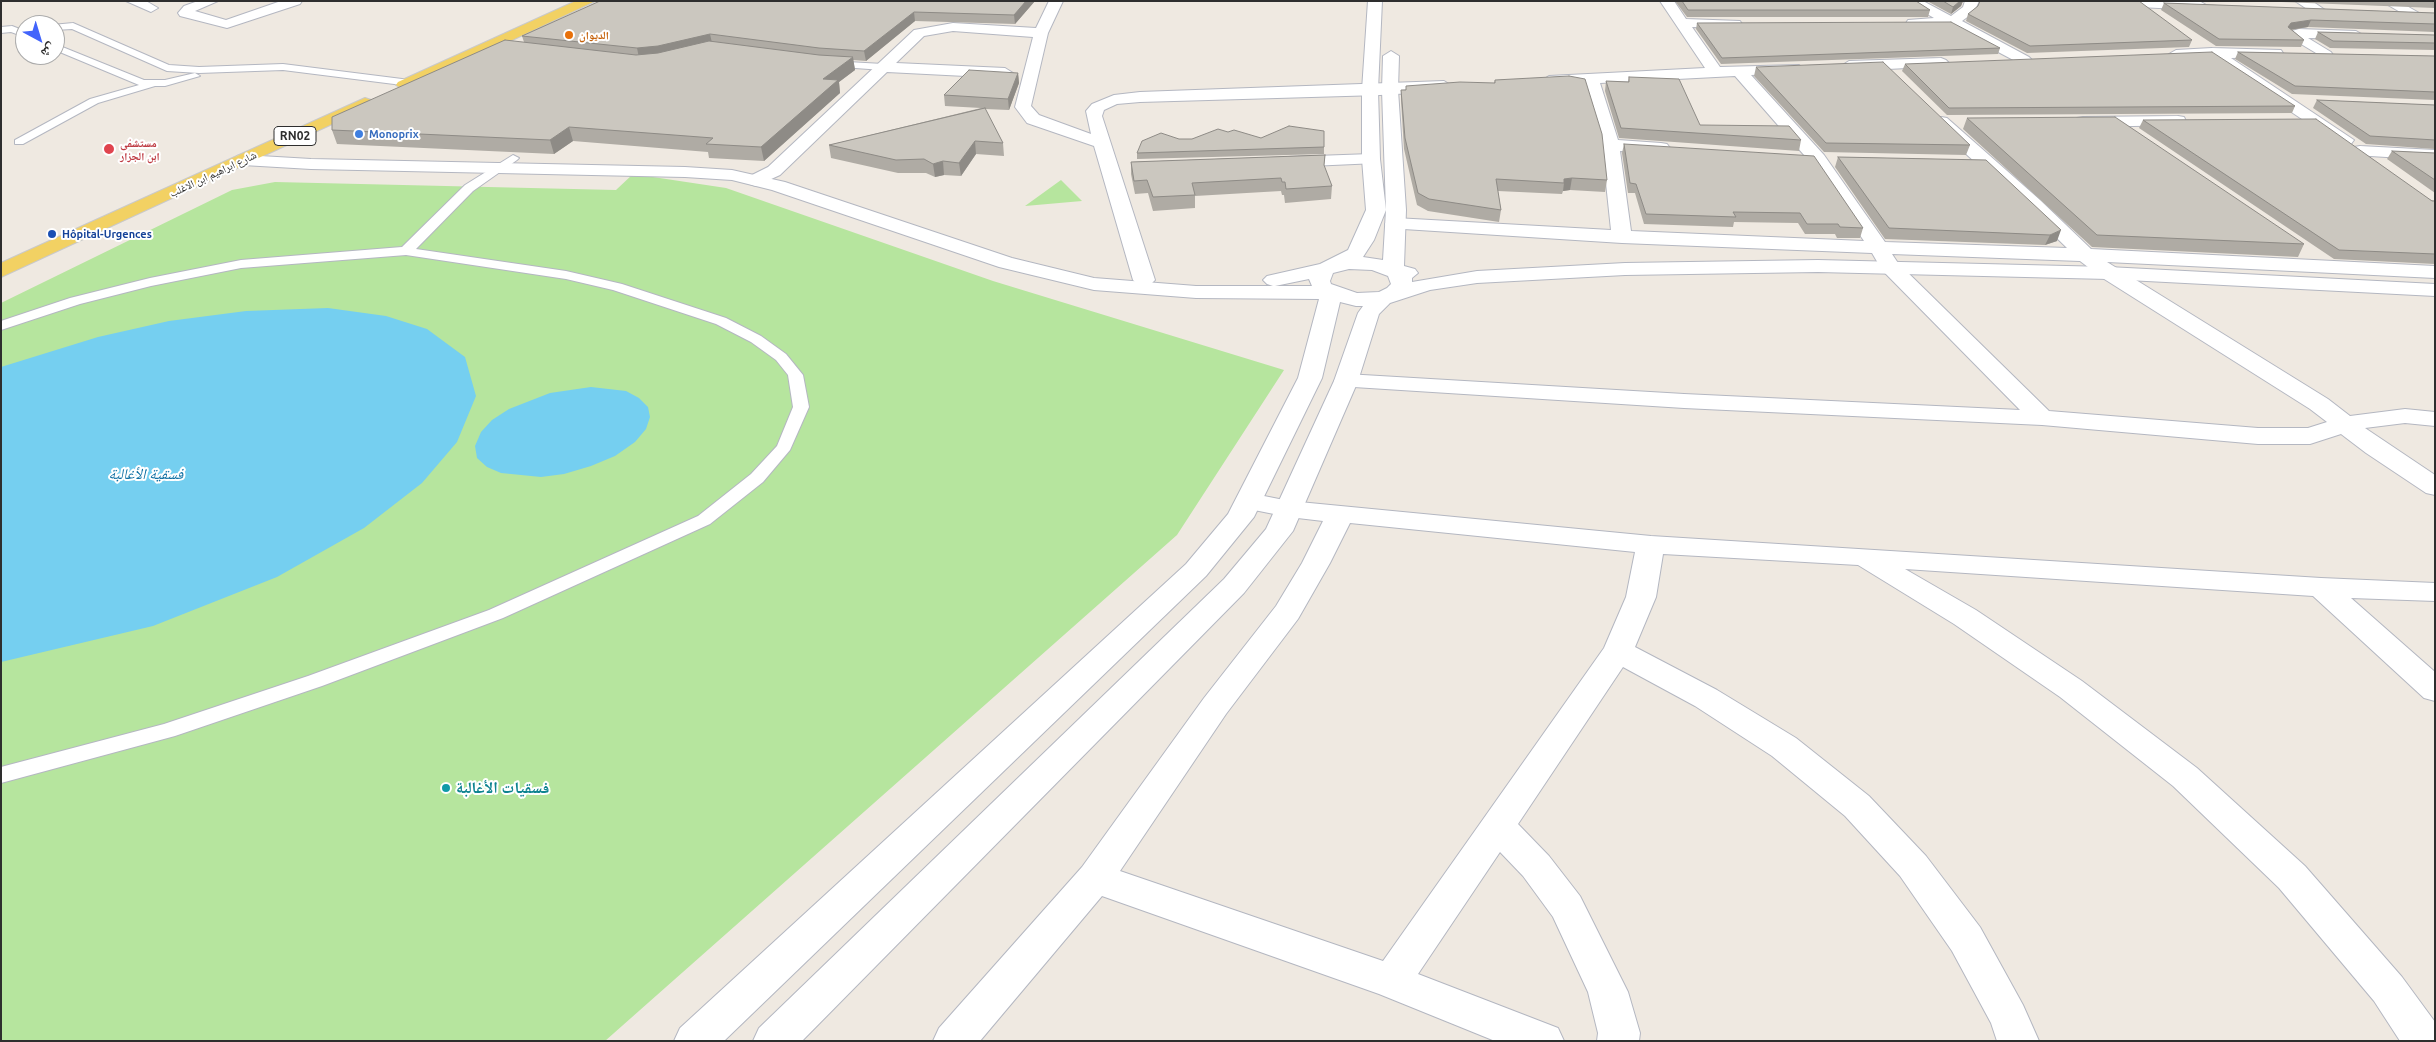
<!DOCTYPE html>
<meta charset="utf-8">
<style>
body{margin:0}
#map{position:relative;width:2436px;height:1042px;overflow:hidden;background:#efe9e1;font-family:Ubuntu,"Noto Naskh Arabic",sans-serif}
canvas{display:block}
.frame{position:absolute;inset:0;border:2px solid #2e2e2e;pointer-events:none}
.north{position:absolute;left:15px;top:15px;width:50px;height:50px;box-sizing:border-box;background:#fff;border:1px solid #ababab;border-radius:50%;rotate:141deg;font-size:14px;font-weight:700;line-height:20px;text-align:center;color:#2e2e2e}
.north::after{content:'';display:block;margin:auto;width:18px;height:22px;background:#4264fb;clip-path:polygon(50% 0,100% 100%,50% 72%,0 100%)}
</style>
<div id="map">
<canvas width="2436" height="1042"></canvas>
<div class="frame"></div>
<div class="north">ش</div>
</div>
<script>
const ctx = document.querySelector('canvas').getContext('2d');
ctx.lineJoin = 'round';
function fillPath(path, color) { ctx.fillStyle = color; ctx.fill(path, 'evenodd'); }
const toPath = rows => new Path2D(rows.map(r => 'M' + r).join(''));
function strokePath(path, color, width, dash) { ctx.strokeStyle = color; ctx.lineWidth = width; ctx.lineCap = dash ? 'butt' : 'round'; ctx.setLineDash(dash || []); ctx.stroke(path); }
function label(font, color, halo, rows, align = 'center') {
  ctx.font = font + ' Ubuntu,"Noto Naskh Arabic",sans-serif'; ctx.lineWidth = 4; ctx.setLineDash([]); ctx.textBaseline = 'middle'; ctx.strokeStyle = halo; ctx.fillStyle = color; for (const [text, x, y, turn = 0] of rows) {
    ctx.save(); ctx.translate(x, y); ctx.rotate((+turn || 0) * Math.PI / 180); ctx.textAlign = isNaN(turn) ? turn : align; if (halo) ctx.strokeText(text, 0, 0); ctx.fillText(text, 0, 0); ctx.restore();
  }
}
fillPath(toPath([
 [633,174,726,188,993,281,1284,370,1177,535,605,1041,1,1041,1,303,232,190,275,182,616,190],
 [1061,180,1082,201,1025,206]
]), '#b6e59e');
fillPath(toPath([
 [328,308,386,316,427,329,465,357,476,396,457,442,422,483,364,528,277,577,153,626,1,662,1,367,98,337,169,321,246,311],
 [591,387,626,391,639,398,648,407,650,417,646,429,635,442,615,456,591,466,564,474,541,477,501,473,487,467,477,458,475,446,481,432,492,420,509,409,550,393]
]), '#75cff0');
const service = toPath([
 [73,23,169,65,199,67,283,64,410,80,415,83,410,86,283,70,199,73,167,71,72,29,55,30,55,25,52,25,73,23],
 [12,26,25,31,25,37,11,32,1,33,1,27,12,26],
 [55,44,144,80,165,80,195,73,200,76,165,86,155,86,98,103,23,144,15,144,15,140,90,99,139,85,55,50,55,44],
 [830,61,883,64,888,67,883,70,827,66,825,64,830,61],
 [513,155,519,158,517,160,473,191,416,249,566,271,622,284,726,318,761,336,786,354,803,375,809,407,790,450,763,482,710,524,503,618,322,686,175,736,1,783,1,767,164,724,308,676,489,610,698,516,751,474,777,446,793,407,788,375,776,360,751,342,716,324,613,290,566,279,406,255,241,268,151,286,80,304,1,330,1,321,70,298,150,278,241,260,402,247,465,185,513,155]
]);
const minor = toPath([
 [126,1,146,1,158,8,151,12,126,1],
 [198,1,218,1,195,11,226,20,281,1,302,1,300,4,227,28,180,16,178,13,184,6,198,1],
 [1049,1,1063,1,1048,33,1031,106,1039,115,1091,134,1086,111,1092,104,1114,95,1140,92,1444,81,1452,86,1444,91,1380,95,1140,102,1117,104,1104,110,1102,116,1155,280,1151,284,1144,286,1137,284,1133,280,1094,146,1027,123,1015,107,1033,37,953,31,924,36,896,63,1005,68,1013,73,1005,78,887,72,780,175,756,186,750,184,747,180,750,176,768,167,914,30,953,23,1036,28,1049,1],
 [1660,1,1674,1,1686,19,1740,21,1742,24,1740,27,1735,28,1692,27,1720,67,1799,65,1802,68,1794,73,1751,75,1824,155,1885,242,2067,248,2026,208,1935,126,1933,122,1935,118,1941,117,1947,118,2040,200,2091,249,2435,266,2435,278,2107,262,2328,399,2350,416,2405,409,2435,412,2435,426,2405,423,2365,428,2435,475,2435,495,2426,493,2366,453,2341,434,2310,444,2258,444,2042,425,1684,408,1338,386,1334,381,1338,376,1346,374,1684,394,2020,410,1882,270,1872,253,1622,243,1388,228,1385,224,1388,220,1395,218,1611,230,1602,145,1585,84,1549,86,1541,81,1549,76,1705,68,1660,1],
 [1735,76,1811,163,1864,241,1631,231,1620,151,1661,153,1667,152,1670,148,1667,144,1661,143,1618,140,1600,83,1735,76],
 [1892,254,2080,261,2101,277,2310,409,2327,422,2308,428,2258,428,2049,411,1898,263,1892,254],
 [1905,1,1923,1,1951,16,1963,7,1965,1,1979,1,1974,12,1962,21,2029,57,2032,60,2024,65,2019,63,1949,26,1908,26,1906,23,1908,20,1934,18,1905,1],
 [2132,1,2201,2,2208,6,2201,10,2138,7,2133,6,2132,1],
 [2295,1,2312,1,2325,10,2318,14,2313,13,2295,1],
 [2381,1,2398,1,2435,22,2435,32,2381,1],
 [2299,29,2356,31,2363,35,2356,39,2308,38,2331,52,2333,55,2331,58,2326,59,2286,35,2288,32,2299,29],
 [2212,48,2281,50,2283,53,2276,57,2231,58,2354,140,2351,144,2339,144,2211,58,2176,58,2169,54,2176,50,2212,48],
 [1941,58,1946,60,1949,63,1946,66,1849,71,1841,66,1849,61,1941,58],
 [2178,116,2184,117,2186,121,2184,125,2083,127,2077,126,2075,122,2077,118,2083,117,2178,116],
 [2360,146,2435,150,2435,160,2354,155,2351,151,2354,147,2360,146],
 [1371,154,1377,155,1380,159,1377,163,1288,167,1282,166,1279,162,1282,158,1288,157,1371,154],
 [1249,493,1289,501,1651,536,2321,578,2435,583,2435,601,2351,598,2435,672,2435,701,2424,698,2313,596,1905,569,1976,610,2082,681,2197,768,2305,866,2402,977,2435,1022,2435,1041,2400,1041,2374,1001,2279,888,2173,786,2060,697,1954,624,1858,565,1663,554,1656,597,1635,647,1717,690,1796,738,1869,796,1926,856,1980,927,2023,1005,2039,1041,1997,1041,1991,1023,1952,951,1900,876,1845,816,1772,756,1695,706,1623,667,1518,824,1549,856,1580,896,1628,992,1640,1033,1639,1041,1597,1041,1598,1033,1588,992,1553,917,1523,876,1500,852,1418,974,1558,1028,1564,1041,1495,1041,1379,994,1102,896,980,1041,933,1041,939,1028,1082,867,1204,698,1276,606,1302,563,1323,521,1289,517,1239,507,1236,501,1239,495,1249,493],
 [1350,523,1635,552,1626,597,1604,648,1383,961,1120,871,1226,714,1298,619,1330,563,1350,523]
]);
const tertiary = toPath([
 [1368,1,1382,1,1378,90,1380,159,1386,210,1374,240,1363,257,1383,260,1386,210,1382,90,1383,56,1391,51,1399,56,1398,90,1406,210,1404,266,1415,269,1418,273,1412,278,1412,282,1477,271,1625,263,1818,260,2108,267,2435,284,2435,296,2108,279,1818,272,1625,275,1477,283,1430,290,1390,303,1379,314,1358,381,1293,531,1244,593,802,1041,753,1041,759,1028,1224,579,1266,529,1334,381,1358,313,1363,306,1356,306,1340,302,1322,378,1254,517,1206,576,724,1041,674,1041,680,1028,1186,564,1228,514,1298,378,1319,299,1196,298,1094,290,999,267,772,190,732,180,685,177,311,169,243,165,237,164,234,160,237,156,243,155,311,159,685,167,732,170,785,182,1012,258,1094,278,1196,286,1273,286,1267,284,1263,280,1267,276,1320,264,1348,250,1366,210,1362,159,1362,90,1368,1],
 [1349,269,1372,270,1388,276,1391,284,1387,288,1379,292,1357,293,1331,284,1330,281,1333,273,1349,269],
 [1309,279,1312,286,1275,286,1309,279]
]);
const primary = toPath([
 [576,1,595,1,410,88,404,90,396,85,398,82,576,1],
 [365,98,371,100,373,103,371,106,1,277,1,263,365,98]
]);
strokePath(service, '#b4b7c1', 2);
strokePath(minor, '#b4b7c1', 2);
strokePath(tertiary, '#b4b7c1', 2);
strokePath(primary, '#c9c9c9', 2);
fillPath(service, '#fff');
fillPath(minor, '#fff');
fillPath(tertiary, '#fff');
fillPath(primary, '#f2d163');
fillPath(toPath([
 [600,1,1035,1,1015,24,915,21,866,61,853,60,855,70,839,82,840,93,764,161,709,158,708,152,573,141,554,154,337,144,332,130,524,42,522,36],
 [1675,1,1916,1,1930,10,1928,17,1687,17],
 [1927,1,1963,1,1961,6,1951,14],
 [2256,1,2435,1,2435,8],
 [2164,3,2435,13,2435,32,2308,27,2292,30,2304,40,2301,47,2216,46,2161,10],
 [1978,6,2192,40,2189,47,2027,53,1966,21,1968,14],
 [1697,23,2000,48,1998,54,1721,64,1696,29],
 [2318,32,2435,35,2435,50,2330,48,2315,39],
 [2238,52,2435,56,2435,100,2292,94,2235,59],
 [1905,64,2295,106,2292,113,1947,115,1902,71],
 [1756,67,1970,145,1966,155,1824,152,1754,76],
 [1018,73,1019,83,1009,110,985,109,1003,143,1004,156,976,154,961,176,944,175,935,177,926,173,898,173,831,158,829,145,981,108,945,106,944,95],
 [1629,77,1700,125,1801,140,1799,151,1619,138,1605,91,1606,81,1628,82],
 [1495,80,1607,180,1605,192,1570,190,1563,191,1562,194,1498,191,1501,210,1499,222,1428,211,1417,205,1404,149,1401,100,1401,90,1494,83],
 [2317,100,2435,105,2435,149,2366,144,2313,108],
 [1967,118,2304,244,2298,257,2092,247,1963,129],
 [2143,120,2435,201,2435,264,2334,259,2139,128],
 [1324,131,1324,154,1137,159,1137,153,1179,139,1192,139,1228,132,1261,138],
 [1624,144,1863,228,1860,238,1837,238,1835,234,1805,234,1798,223,1734,222,1733,227,1644,224,1635,193,1628,193,1622,153],
 [2392,151,2435,153,2435,193,2387,159],
 [1325,155,1324,166,1332,186,1331,199,1285,203,1284,195,1282,195,1281,191,1195,196,1195,208,1153,211,1148,193,1135,194,1131,174,1131,162],
 [1838,157,1986,160,2057,241,2045,245,1885,239,1835,167]
]), '#afaba4');
fillPath(toPath([
 [1026,1,1035,1,1015,24,1014,15],
 [1960,1,1963,1,1961,6,1951,14,1953,7],
 [914,12,915,21,866,61,864,51],
 [2311,20,2308,27,2288,30,2288,27,2291,23],
 [710,34,712,43,639,58,637,48],
 [853,57,855,70,839,82,840,93,764,161,761,147,823,79],
 [1018,73,1019,83,1009,110,1008,99],
 [569,127,573,141,554,154,550,140],
 [975,141,976,154,961,176,959,163],
 [943,161,944,175,935,177,933,164],
 [1572,178,1570,190,1563,191,1564,183,1564,179],
 [2061,230,2057,241,2045,245,2050,235]
]), '#8e8b86');
const building = toPath([
 [600,1,1026,1,1014,15,914,12,864,51,819,48,710,34,658,46,637,48,522,36,600,1],
 [1682,1,1916,1,1930,10,1688,10,1682,1],
 [1943,1,1960,1,1953,7,1943,1],
 [1980,1,2139,1,2192,40,2030,46,1968,14,1978,6,1980,1],
 [2164,3,2435,13,2435,24,2311,20,2291,23,2288,27,2304,40,2219,39,2164,3],
 [1951,22,2000,48,1722,58,1697,23,1951,22],
 [2318,32,2435,35,2435,43,2333,41,2318,32],
 [505,40,636,55,658,53,709,41,819,55,853,57,823,79,838,80,761,147,706,144,713,138,569,127,550,140,332,130,332,117,505,40],
 [2212,52,2295,106,1949,108,1905,64,2212,52],
 [2238,52,2435,56,2435,92,2295,86,2238,52],
 [1883,62,1970,145,1826,143,1756,67,1883,62],
 [969,70,1018,73,1008,99,944,95,969,70],
 [1569,76,1585,79,1602,134,1607,180,1572,178,1564,179,1564,183,1496,179,1501,210,1429,199,1418,193,1405,138,1401,90,1406,90,1406,86,1460,82,1495,83,1495,80,1569,76],
 [1629,77,1679,79,1700,125,1789,126,1801,140,1621,128,1606,81,1629,82,1629,77],
 [2317,100,2435,105,2435,140,2370,136,2317,100],
 [985,108,1003,143,975,141,959,163,943,161,933,164,924,159,896,160,829,145,985,108],
 [2115,117,2304,244,2097,235,1967,118,2115,117],
 [2316,119,2432,201,2435,201,2435,254,2339,250,2143,120,2316,119],
 [1289,126,1324,131,1324,147,1137,153,1142,141,1161,133,1179,139,1192,139,1218,129,1228,132,1234,130,1261,138,1289,126],
 [1624,144,1814,156,1863,228,1840,227,1838,224,1807,224,1800,213,1733,212,1736,217,1646,214,1636,184,1630,183,1624,144],
 [2392,151,2435,153,2435,180,2392,151],
 [1325,155,1324,165,1332,186,1286,189,1285,182,1282,182,1281,178,1192,183,1195,195,1153,197,1147,180,1134,181,1131,162,1325,155],
 [1838,157,1986,160,2061,230,2050,235,1889,228,1838,157]
]);
fillPath(building, '#cbc7bf');
strokePath(building, '#8e8b86', 1);
for (const [x, y, r, color] of [
 [569,35,5,"#e8710a"],
 [359,134,5,"#3f7fe0"],
 [109,149,6,"#e0444e"],
 [52,234,5,"#1a4fb4"],
 [446,788,5,"#0f9aa8"]
]) { const dot = new Path2D(); dot.arc(x, y, r, 0, 2 * Math.PI); ctx.fillStyle = color; ctx.fill(dot); strokePath(dot, '#fff', 2); }
label('bold 11px', '#c56008', '#fff', [
 ["الديوان",579,35]
], 'left');
label('bold 11px', '#366cbe', '#fff', [
 ["Monoprix",369,134]
], 'left');
label('bold 11px', '#be3a42', '#fff', [
 ["مستشفى",120,143],
 ["ابن الجزار",120,156]
], 'left');
label('11px', '#2e2e2e', '#fff', [
 ["شارع ابراهيم ابن الاغلب",213,174,-25]
]);
label('bold 11px', '#164399', '#fff', [
 ["Hôpital-Urgences",62,234]
], 'left');
for (const [x, y, w] of [
 [295,136,42]
]) { const box = new Path2D(); box.roundRect(x - w / 2, y - 9.5, w, 19, 4); ctx.fillStyle = '#fff'; ctx.fill(box); strokePath(box, '#2e2e2e', 1); }
label('bold 12px', '#2e2e2e', null, [
 ["RN02",295,136]
]);
label('italic 15px', '#0d6fa3', '#fff', [
 ["فسقية الأغالبة",146,474]
]);
label('bold 16px', '#0d838f', '#fff', [
 ["فسقيات الأغالبة",456,788]
], 'left');
</script>
